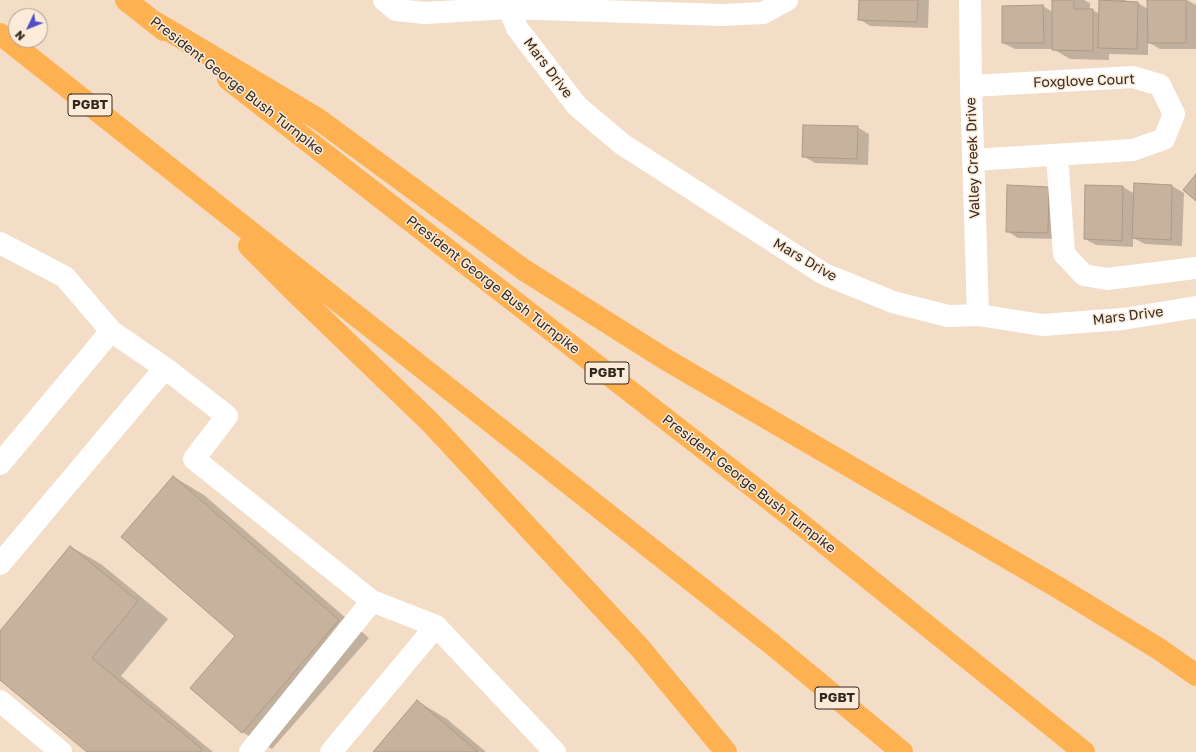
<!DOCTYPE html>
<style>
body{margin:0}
#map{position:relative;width:1196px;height:752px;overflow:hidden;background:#f3ddc7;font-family:"Golos Text",sans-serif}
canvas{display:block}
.north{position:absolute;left:8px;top:8px;width:40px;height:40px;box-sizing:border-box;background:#fdebd9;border:1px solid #ac9e8f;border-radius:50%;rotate:227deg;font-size:11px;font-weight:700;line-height:16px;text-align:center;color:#322a21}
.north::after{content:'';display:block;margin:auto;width:14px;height:18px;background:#524ec5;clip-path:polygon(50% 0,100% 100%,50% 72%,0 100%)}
</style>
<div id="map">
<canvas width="1196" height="752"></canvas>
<div class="north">N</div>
</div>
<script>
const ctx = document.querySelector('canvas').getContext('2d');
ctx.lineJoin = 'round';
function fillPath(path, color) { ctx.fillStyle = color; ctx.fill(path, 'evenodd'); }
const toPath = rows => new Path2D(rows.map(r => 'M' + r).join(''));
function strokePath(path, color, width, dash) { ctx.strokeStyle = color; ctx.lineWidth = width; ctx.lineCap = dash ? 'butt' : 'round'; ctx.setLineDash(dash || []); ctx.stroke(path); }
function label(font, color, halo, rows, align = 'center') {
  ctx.font = font + ' "Golos Text",sans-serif'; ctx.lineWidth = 3; ctx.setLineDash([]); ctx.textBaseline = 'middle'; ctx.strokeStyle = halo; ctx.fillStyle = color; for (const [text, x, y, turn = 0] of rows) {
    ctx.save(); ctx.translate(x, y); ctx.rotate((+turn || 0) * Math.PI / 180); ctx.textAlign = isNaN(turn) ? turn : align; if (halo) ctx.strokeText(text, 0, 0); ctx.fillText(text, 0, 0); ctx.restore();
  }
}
fillPath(toPath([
 [860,0,929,0,928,28,870,26,859,19],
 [1053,0,1084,0,1090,3,1090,10,1092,10,1100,14,1100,0,1126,0,1126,2,1138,3,1148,9,1148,0,1187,0,1196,5,1196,49,1160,49,1148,42,1148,55,1109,54,1109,60,1070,59,1053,49,1015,49,1003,43,1043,6,1053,12],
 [857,127,869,134,868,165,815,163,803,156],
 [1135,185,1172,186,1184,193,1182,246,1145,244,1133,238,1133,247,1096,245,1085,239,1086,186,1123,187,1135,194],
 [1049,188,1059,239,1018,238,1007,231],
 [174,477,204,495,369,638,272,749,242,732,237,636],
 [71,547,101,564,168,619,121,676,213,752,88,752,0,679,0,632],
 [417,701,447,719,486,752,374,752]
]), '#0003');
const building = toPath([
 [859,0,918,0,917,22,858,20,859,0],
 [1052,0,1074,0,1074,9,1093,9,1093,51,1052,50,1052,0],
 [1099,0,1138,2,1137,49,1098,48,1099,0],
 [1147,0,1186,0,1186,43,1148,43,1147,0],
 [1043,5,1044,43,1002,43,1002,6,1043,5],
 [803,125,858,126,857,159,802,157,803,125],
 [1196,174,1196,201,1183,190,1196,174],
 [1134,183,1172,185,1171,240,1132,238,1134,183],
 [1007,185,1049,187,1048,233,1006,232,1007,185],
 [1085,185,1123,186,1122,241,1084,239,1085,185],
 [173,476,339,620,242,733,190,688,235,636,121,537,173,476],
 [70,546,138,601,92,658,202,749,200,752,87,752,0,680,0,631,70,546],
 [417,700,478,752,373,752,417,700]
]);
fillPath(building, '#c7b39d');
strokePath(building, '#ad9984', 1);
strokePath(toPath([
 [384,0,396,10,425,13,509,8,722,15,763,13,787,0],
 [506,0,517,28,577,106,622,144,824,274,893,302,948,316,978,315,1042,325,1123,319,1196,307],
 [970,0,971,86,978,315],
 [971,86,1133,77,1160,85,1174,114,1164,139,1133,150,973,160],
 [1057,155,1064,254,1084,275,1107,279,1196,268],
 [0,243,65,277,111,331,165,368,227,416,194,459,372,601,436,626,555,752],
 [0,464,111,331],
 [0,564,165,368],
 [0,701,61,752],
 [250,752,372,601],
 [331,752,436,626]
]), '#fff', 22);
strokePath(toPath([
 [126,0,164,30],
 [153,21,318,119,524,270,665,359,1059,588,1159,649,1196,675],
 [0,34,773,645,902,752],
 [228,79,797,521,1084,752],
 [249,246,298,295,430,422,640,648,726,752]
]), '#feb151', 22);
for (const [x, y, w] of [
 [90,105,44],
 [607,373,44],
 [837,698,44]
]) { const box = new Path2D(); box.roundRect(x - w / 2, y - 11, w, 22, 3); ctx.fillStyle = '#fdebd9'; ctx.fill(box); strokePath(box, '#322a21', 1); }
label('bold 13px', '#322a21', null, [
 ["PGBT",90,105],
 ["PGBT",607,373],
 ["PGBT",837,698]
]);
label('14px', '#322a21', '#fdebd9', [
 ["Mars Drive",548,68,53],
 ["Foxglove Court",1084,81,-2],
 ["President George Bush Turnpike",237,86,38],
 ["Valley Creek Drive",973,158,-92],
 ["Mars Drive",805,260,30],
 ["President George Bush Turnpike",493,285,38],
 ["Mars Drive",1128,316,-7],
 ["President George Bush Turnpike",749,484,38]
]);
</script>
